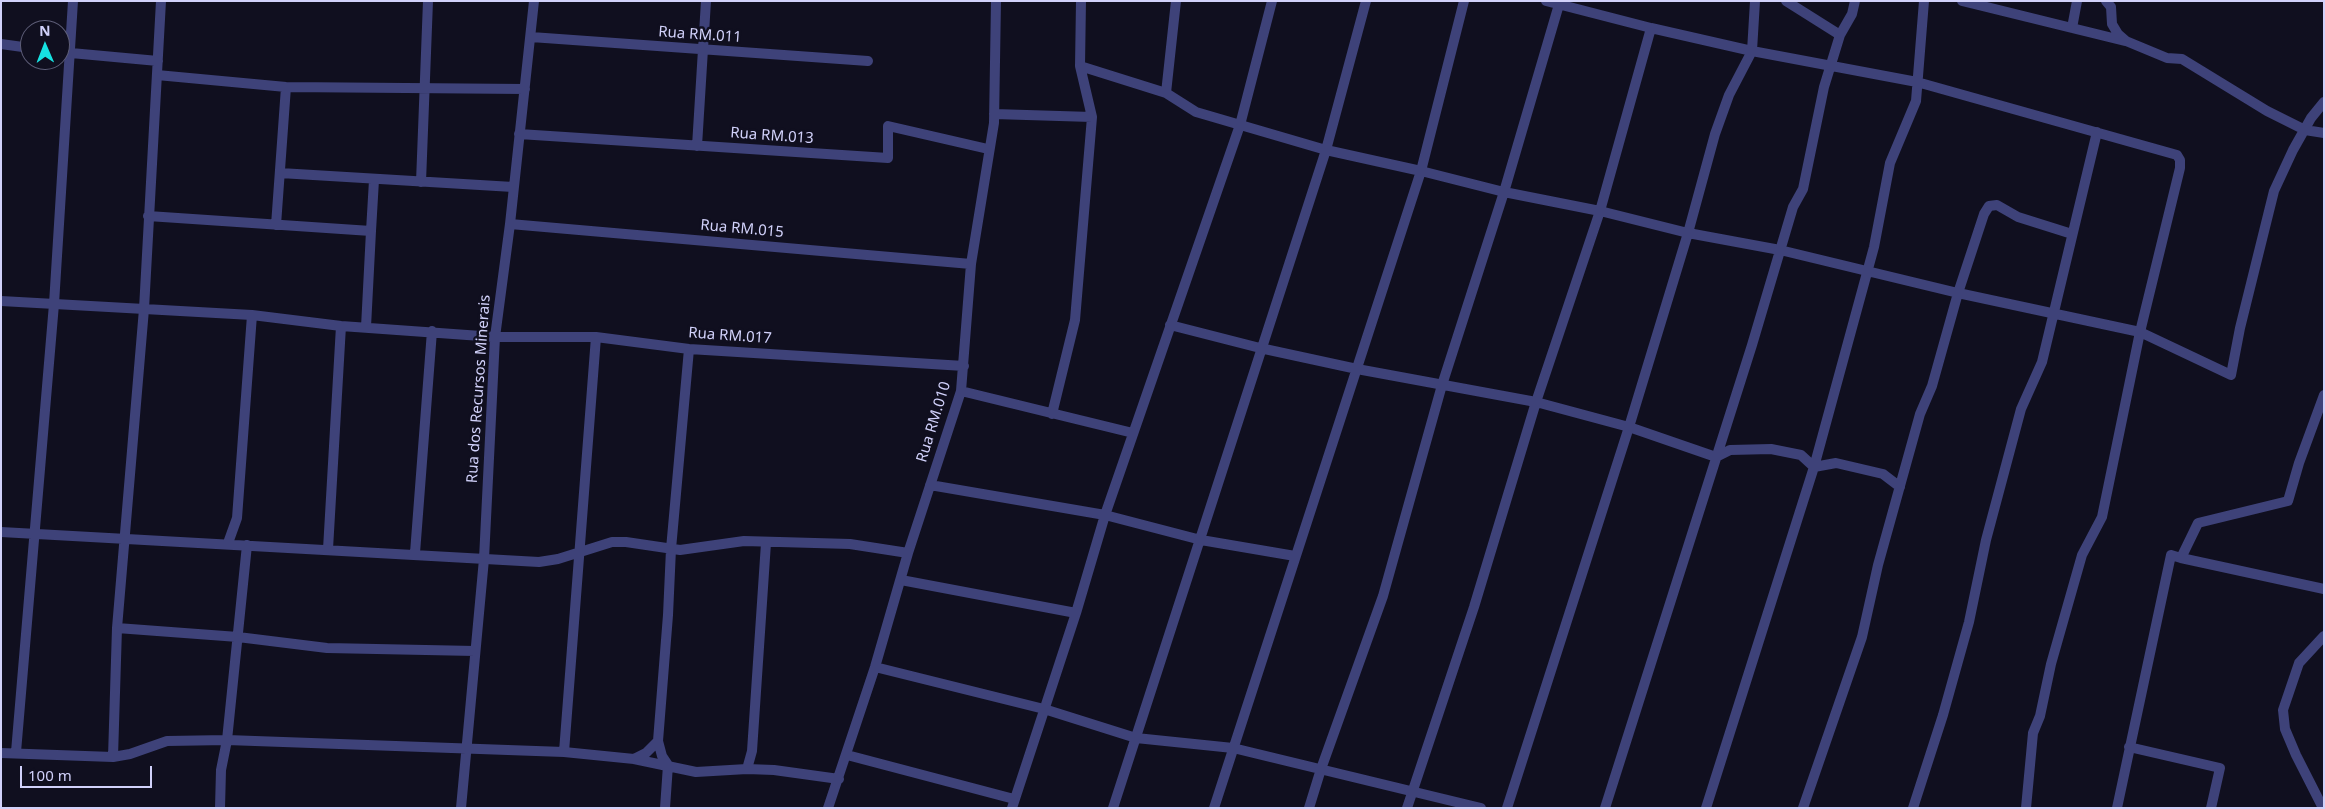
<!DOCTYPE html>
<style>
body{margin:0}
#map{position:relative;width:2325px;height:809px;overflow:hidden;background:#100f1f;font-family:"Noto Sans",sans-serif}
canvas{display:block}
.frame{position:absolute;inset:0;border:2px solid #d1d1fa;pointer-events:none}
.north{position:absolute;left:20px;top:20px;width:50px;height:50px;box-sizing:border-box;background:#100f1f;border:1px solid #5d5d77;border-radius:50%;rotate:359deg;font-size:14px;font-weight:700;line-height:20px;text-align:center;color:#d1d1fa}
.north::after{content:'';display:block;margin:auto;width:18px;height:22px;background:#16e1e1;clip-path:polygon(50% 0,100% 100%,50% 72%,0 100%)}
.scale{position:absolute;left:20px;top:766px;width:132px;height:22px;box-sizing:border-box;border:2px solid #d1d1fa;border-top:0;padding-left:6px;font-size:15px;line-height:18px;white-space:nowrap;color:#d1d1fa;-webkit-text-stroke:4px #100f1f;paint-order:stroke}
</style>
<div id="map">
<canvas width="2325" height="809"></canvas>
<div class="frame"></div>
<div class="north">N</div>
<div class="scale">100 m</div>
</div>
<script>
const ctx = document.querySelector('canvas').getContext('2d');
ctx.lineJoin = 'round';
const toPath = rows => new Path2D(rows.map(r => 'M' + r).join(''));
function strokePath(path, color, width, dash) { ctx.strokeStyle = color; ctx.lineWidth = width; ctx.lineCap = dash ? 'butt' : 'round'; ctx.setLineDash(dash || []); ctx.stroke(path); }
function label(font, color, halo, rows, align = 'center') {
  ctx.font = font + ' "Noto Sans",sans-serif'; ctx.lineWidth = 5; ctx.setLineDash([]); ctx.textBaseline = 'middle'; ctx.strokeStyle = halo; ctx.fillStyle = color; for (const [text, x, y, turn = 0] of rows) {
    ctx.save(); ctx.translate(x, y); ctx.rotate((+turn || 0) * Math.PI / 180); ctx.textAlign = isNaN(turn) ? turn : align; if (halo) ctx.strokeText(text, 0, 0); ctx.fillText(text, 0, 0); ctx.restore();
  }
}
strokePath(toPath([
 [1546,1,1651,28,1752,51,1917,82,2177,155,2180,160,2180,168,2140,332,2102,517,2082,555,2051,664,2040,716,2033,733,2026,808],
 [1786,1,1840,35],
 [1962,1,2072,28],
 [2077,1,2072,28,2125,41],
 [2106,1,2111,7,2112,24,2118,34,2126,41,2167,58,2182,59,2267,111,2305,130,2324,133],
 [531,37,868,61],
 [1,44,30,48],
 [60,52,158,61],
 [1080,66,1166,93,1196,112,1326,150,1421,171,1504,192,1600,211,1688,233,1780,250,1958,293,2140,332,2231,375,2240,328,2274,191,2293,150,2311,118,2324,102],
 [157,75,286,87,525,89],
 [1166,93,1176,1],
 [994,114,1092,117],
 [519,134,888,158,888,126,988,149],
 [697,146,706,1],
 [280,173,513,187],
 [421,182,428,1],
 [148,216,371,231,374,180],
 [510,224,971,264],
 [276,225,286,87],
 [1,301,252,315,341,326,495,337,596,337,689,349,964,366],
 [1170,325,1260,348,1357,369,1536,402,1629,427,1716,457,1730,450,1771,449,1801,455,1814,467,1836,463,1883,474,1900,487],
 [366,327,371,231],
 [961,391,1133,433],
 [1052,414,1075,320,1092,117,1080,66,1081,1],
 [930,485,1105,515,1201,540,1295,556],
 [1,532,539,562,558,559,612,542,626,542,680,550,744,541,850,544,908,553],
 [228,543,237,518,252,315],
 [328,549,341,326],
 [415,553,432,331],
 [2181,558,2324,589],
 [901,580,1076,613],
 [117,628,238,637,327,648,475,651],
 [875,667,1044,709,1136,738,1233,748,1481,808],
 [2129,747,2220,768,2211,808],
 [16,752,54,304,73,1],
 [564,752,596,337],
 [1,753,113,757,130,754,167,741,227,740,564,752,634,759,696,772,747,769,774,770,839,779],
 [847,755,1014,799],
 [113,757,117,628,144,309,161,1],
 [634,759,646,753,658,741],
 [747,769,752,751,766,543],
 [220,808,221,770,227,740,247,545],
 [461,808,484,559,495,337,510,224,534,1],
 [665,808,668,765,662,756,658,741,668,615,671,549,689,349],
 [828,808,875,667,908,553,961,391,971,264,994,123,996,1],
 [1012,808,1076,613,1105,515,1240,125,1272,1],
 [1113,808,1326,150,1366,1],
 [1214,808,1421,171,1464,1],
 [1309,808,1321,769,1383,596,1442,385,1504,192,1560,1],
 [1407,808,1474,607,1536,402,1600,211,1651,28],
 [1507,808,1629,427,1688,233,1715,134,1729,95,1752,51,1755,1],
 [1605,808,1752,345,1793,207,1803,189,1824,87,1840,35,1852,14,1855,1],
 [1706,808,1814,467,1874,247,1890,163,1916,101,1924,1],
 [1803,808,1862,637,1878,565,1920,414,1932,386,1958,293,1984,214,1989,206,1997,205,2018,217,2072,234],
 [1913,808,1943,715,1969,622,1986,540,2021,409,2042,362,2097,132],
 [2117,808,2171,555,2181,558,2198,523,2288,501,2299,463,2324,395],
 [2323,808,2296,755,2285,729,2283,710,2299,663,2324,636]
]), '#3e4279', 10);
label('15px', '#d1d1fa', '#100f1f', [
 ["Rua RM.011",700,35,4],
 ["Rua RM.013",772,136,4],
 ["Rua RM.015",742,229,5],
 ["Rua RM.017",730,336,4],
 ["Rua dos Recursos Minerais",479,389,-86],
 ["Rua RM.010",934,422,-73]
]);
</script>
